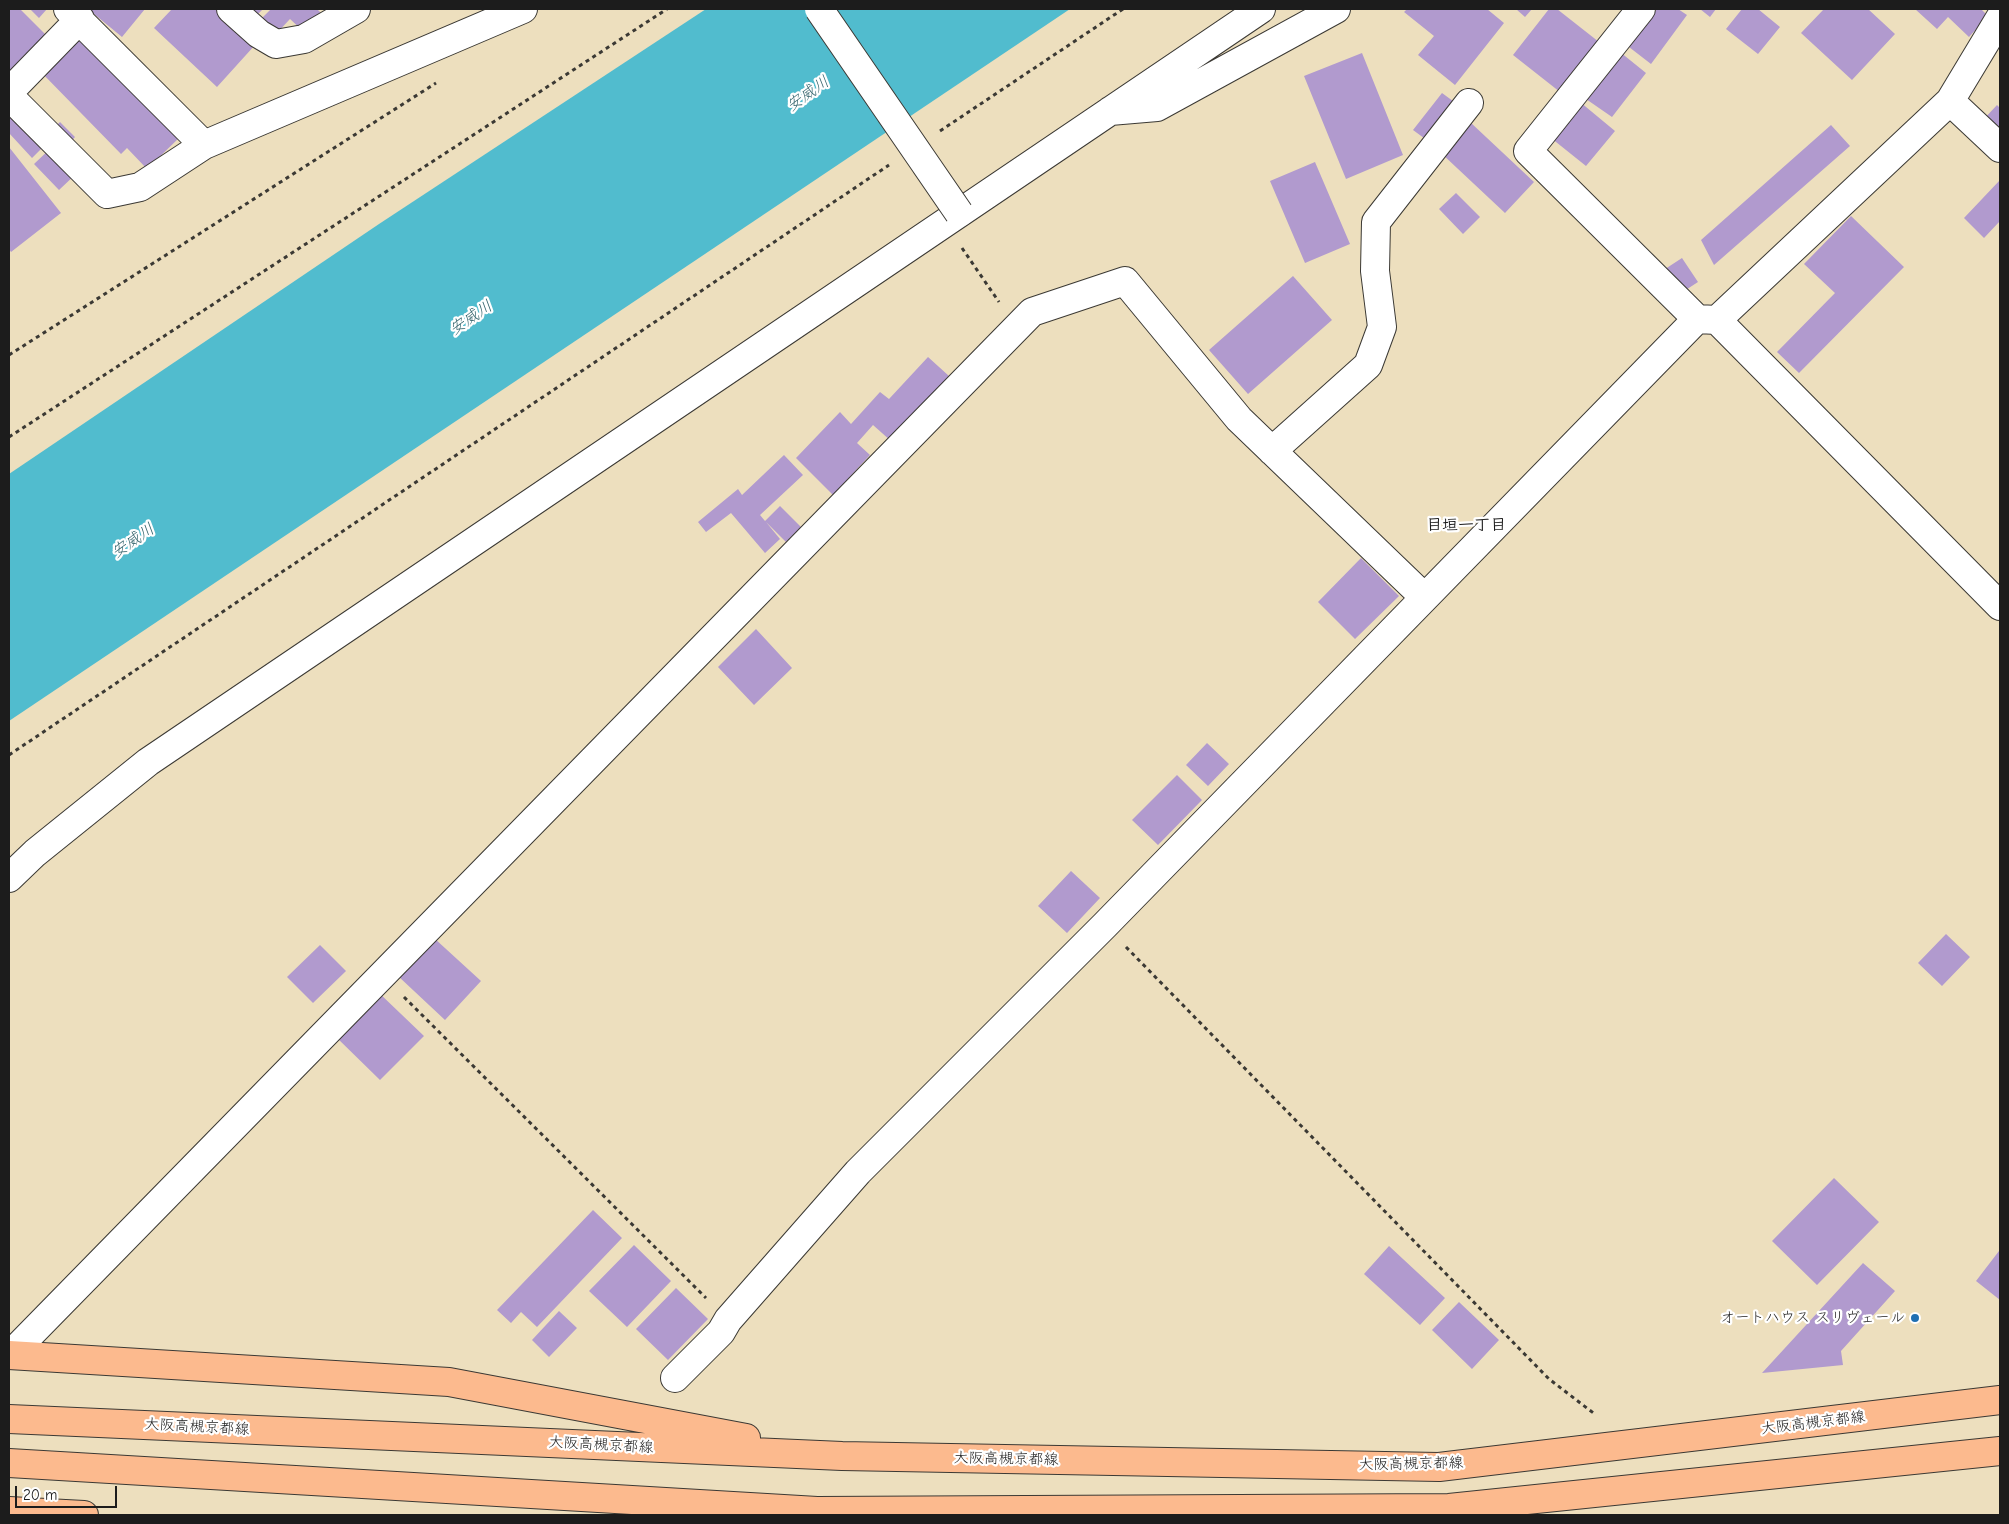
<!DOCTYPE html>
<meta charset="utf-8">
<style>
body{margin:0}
#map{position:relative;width:2009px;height:1524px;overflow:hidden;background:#eddfbe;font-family:"Comic Neue",sans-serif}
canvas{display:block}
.frame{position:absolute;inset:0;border:10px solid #1c1c1c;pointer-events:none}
.scale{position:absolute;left:15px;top:1486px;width:102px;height:22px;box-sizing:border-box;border:2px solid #1c1c1c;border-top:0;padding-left:6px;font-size:15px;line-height:18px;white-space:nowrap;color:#1c1c1c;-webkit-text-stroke:4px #fff;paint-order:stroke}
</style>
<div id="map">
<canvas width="2009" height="1524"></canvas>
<div class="frame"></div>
<div class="scale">20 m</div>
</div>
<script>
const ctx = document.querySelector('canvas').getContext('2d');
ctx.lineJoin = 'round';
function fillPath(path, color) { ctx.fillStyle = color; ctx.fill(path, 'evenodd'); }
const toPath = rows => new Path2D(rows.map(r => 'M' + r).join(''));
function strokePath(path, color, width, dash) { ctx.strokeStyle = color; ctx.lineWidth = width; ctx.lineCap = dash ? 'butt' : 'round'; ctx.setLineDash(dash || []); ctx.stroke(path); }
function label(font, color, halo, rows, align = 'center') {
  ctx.font = font + ' "Comic Neue","Klee One",sans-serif'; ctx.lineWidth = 4.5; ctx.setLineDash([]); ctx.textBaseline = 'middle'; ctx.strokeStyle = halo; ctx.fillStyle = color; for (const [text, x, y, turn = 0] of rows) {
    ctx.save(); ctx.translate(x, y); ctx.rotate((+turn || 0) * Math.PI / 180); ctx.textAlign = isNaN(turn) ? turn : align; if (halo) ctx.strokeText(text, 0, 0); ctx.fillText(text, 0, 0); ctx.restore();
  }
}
fillPath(toPath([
 [706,9,1070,9,9,721,9,474,379,224]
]), '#51bcce');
fillPath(toPath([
 [9,9,20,9,46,35,12,72,9,70],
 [30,9,47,9,39,18],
 [88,9,145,9,122,37],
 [172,9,216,9,255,45,217,87,154,28],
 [245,9,263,9,254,18],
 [271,9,317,9,321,13,304,32,290,19,275,35,260,20],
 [1407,9,1487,9,1504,23,1455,85,1418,55,1434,36,1404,12],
 [1516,9,1532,9,1525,17],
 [1549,9,1557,9,1599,42,1560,92,1513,55],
 [1657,9,1678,9,1687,15,1651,64,1629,47],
 [1700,9,1716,9,1710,17],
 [1742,9,1758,9,1780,27,1758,54,1726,29],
 [1824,9,1868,9,1895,34,1852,80,1801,33],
 [1915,9,1981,9,1988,16,1969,37,1948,17,1937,29],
 [80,30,181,136,147,169,127,148,121,154,39,70],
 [1620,52,1646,73,1612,117,1586,99],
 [1362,53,1403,155,1346,179,1304,76],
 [1442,93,1457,104,1428,141,1413,130],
 [1580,102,1615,131,1586,166,1551,138],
 [1997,105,2000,108,2000,137,1983,120],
 [9,113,47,143,32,158,9,133],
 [60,122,75,137,68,145,52,130],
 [1470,122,1534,182,1505,213,1441,153],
 [1831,125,1850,146,1714,265,1701,240],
 [9,147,61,213,11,252,9,249],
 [52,147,77,173,59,190,34,164],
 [1315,162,1350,244,1305,263,1270,181],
 [2000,180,2000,221,1984,238,1964,218],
 [1456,193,1480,217,1463,234,1439,209],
 [1851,216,1904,267,1799,373,1777,352,1835,293,1804,264],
 [1682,258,1698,282,1675,297,1659,273],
 [1293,276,1332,320,1248,394,1209,350],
 [928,357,949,376,891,441,873,425,857,443,870,455,833,495,796,458,840,412,851,424,880,392,889,399],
 [784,455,803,475,760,515,765,521,780,506,801,527,786,542,766,522,780,539,765,553,731,513,706,532,698,522,738,489,742,495],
 [1361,558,1399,596,1355,639,1318,602],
 [756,629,792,668,754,705,718,667],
 [1207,743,1229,764,1208,786,1186,765],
 [1177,775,1202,800,1158,845,1132,820],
 [1071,871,1100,898,1067,933,1038,906],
 [1946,934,1970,957,1942,986,1918,963],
 [434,938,481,981,445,1020,398,976],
 [320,945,346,971,313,1003,287,977],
 [377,991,424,1036,380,1080,334,1035],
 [1834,1178,1879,1222,1817,1285,1772,1241],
 [593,1210,622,1238,537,1327,521,1312,511,1323,497,1310],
 [634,1245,671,1281,627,1327,589,1291],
 [1389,1246,1445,1298,1420,1325,1364,1274],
 [1999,1251,2000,1251,2000,1300,1976,1281],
 [1863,1263,1895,1291,1841,1351,1843,1365,1762,1373],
 [676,1288,708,1319,668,1360,636,1329],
 [1459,1302,1499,1340,1472,1369,1432,1330],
 [559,1311,577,1328,549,1357,532,1340]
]), '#b19ace');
const minor = toPath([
 [68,9,204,145],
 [231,9,259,34,276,44,304,39,356,9],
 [1641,9,1528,151,1697,319],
 [9,92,80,19],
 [9,96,107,194,140,187,204,145,523,9],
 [1950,101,2000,148],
 [1110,111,1157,107,1336,9],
 [1717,320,1950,101,2000,18],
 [1272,451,1368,365,1382,327,1375,271,1376,222,1469,103],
 [9,878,35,853,148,762,1261,9],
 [10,1355,1032,312,1125,281,1239,419,1424,597],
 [675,1378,721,1332,728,1320,858,1172,1105,925,1697,319,1717,320,2000,606]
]);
const major = toPath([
 [9,1355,449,1382,746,1438],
 [9,1419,842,1456,1439,1467,2000,1400],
 [9,1463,817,1511,1449,1508,2000,1451],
 [9,1511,84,1515]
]);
strokePath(minor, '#3b3934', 30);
strokePath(major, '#3b3934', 30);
strokePath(toPath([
 [940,131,1123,9],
 [962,248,999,302],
 [9,355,436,83],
 [9,437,667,9],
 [9,755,889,165],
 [1126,947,1549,1379,1596,1415],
 [404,997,706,1298]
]), '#3b3934', 3, [4, 4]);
strokePath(minor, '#fff', 28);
strokePath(major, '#fcba8e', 28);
const minorBridge = toPath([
 [819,9,959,213]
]);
strokePath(minorBridge, '#3b3934', 30, []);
strokePath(minorBridge, '#fff', 28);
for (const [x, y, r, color] of [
 [1915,1318,5,"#1f6fb2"]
]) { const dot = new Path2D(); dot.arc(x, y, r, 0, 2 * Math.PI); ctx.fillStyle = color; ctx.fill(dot); strokePath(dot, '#fff', 2); }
label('15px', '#1c1c1c', '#fff', [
 ["オートハウス スリヴェール",1905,1318]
], 'right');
label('15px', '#1c1c1c', '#fff', [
 ["大阪高槻京都線",1813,1423,-7],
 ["大阪高槻京都線",197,1427,3],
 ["大阪高槻京都線",601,1445,3],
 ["大阪高槻京都線",1006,1459,1],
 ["大阪高槻京都線",1411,1464,-1]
]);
label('italic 16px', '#34646c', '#fff', [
 ["安威川",808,94,-35],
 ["安威川",471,318,-34],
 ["安威川",133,541,-34]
]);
label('bold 16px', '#1c1c1c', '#fff', [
 ["目垣一丁目",1466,525]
]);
</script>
